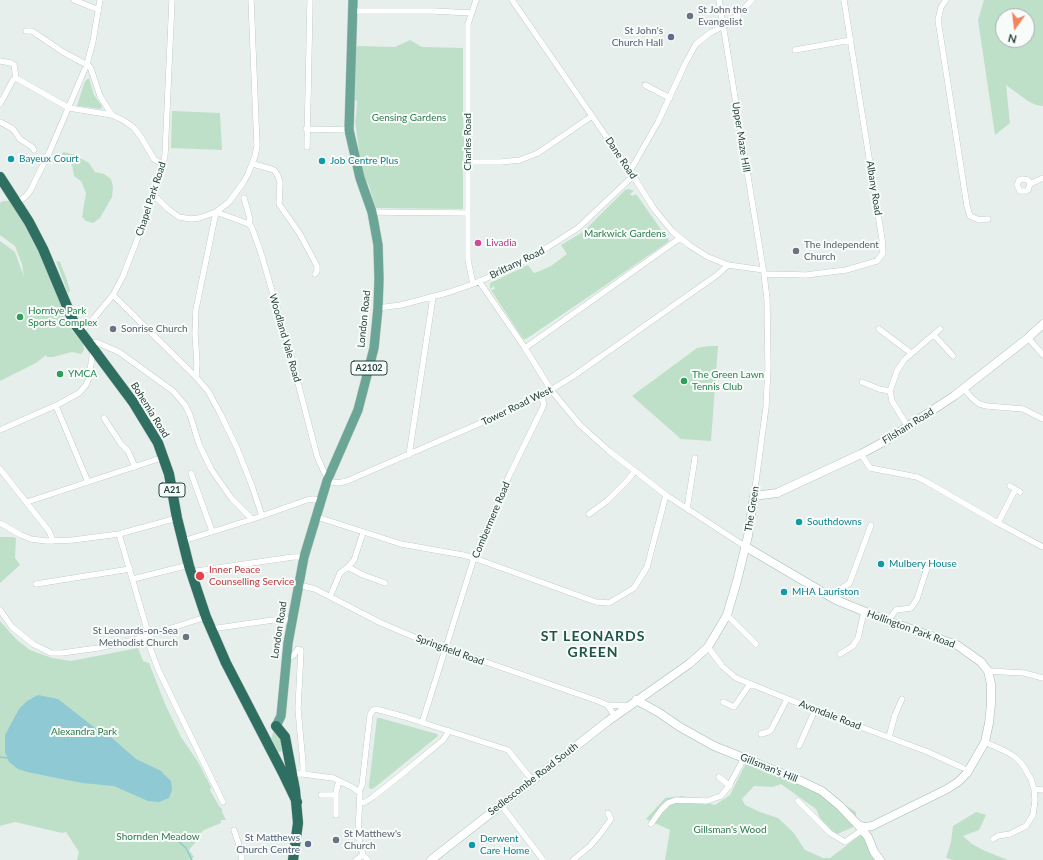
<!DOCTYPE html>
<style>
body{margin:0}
#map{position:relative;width:1043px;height:860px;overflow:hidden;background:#e6efeb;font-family:Lato,sans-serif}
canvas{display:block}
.north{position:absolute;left:995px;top:8px;width:40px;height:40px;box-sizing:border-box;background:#f7fbf9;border:1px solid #a3b1ad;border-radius:50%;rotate:194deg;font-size:11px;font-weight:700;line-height:16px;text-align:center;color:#24423a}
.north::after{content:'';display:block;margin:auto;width:14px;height:18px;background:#f4845f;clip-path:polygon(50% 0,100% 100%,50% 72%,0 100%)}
</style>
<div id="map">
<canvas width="1043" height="860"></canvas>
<div class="north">N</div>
</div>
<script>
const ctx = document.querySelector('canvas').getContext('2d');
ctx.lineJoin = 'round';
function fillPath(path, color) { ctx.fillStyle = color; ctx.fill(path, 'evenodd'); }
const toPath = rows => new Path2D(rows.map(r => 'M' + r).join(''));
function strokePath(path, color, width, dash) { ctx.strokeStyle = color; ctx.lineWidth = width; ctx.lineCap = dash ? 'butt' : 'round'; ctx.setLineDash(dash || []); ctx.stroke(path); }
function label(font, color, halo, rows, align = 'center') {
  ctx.font = font + ' Lato,sans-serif'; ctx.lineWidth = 4; ctx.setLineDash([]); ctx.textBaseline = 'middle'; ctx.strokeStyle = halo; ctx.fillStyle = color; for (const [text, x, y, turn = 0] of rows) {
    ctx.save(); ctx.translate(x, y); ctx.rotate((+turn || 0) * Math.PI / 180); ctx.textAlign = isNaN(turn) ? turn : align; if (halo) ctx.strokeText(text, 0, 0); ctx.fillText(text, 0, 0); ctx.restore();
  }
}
fillPath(toPath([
 [984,0,1043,0,1043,106,1036,105,1028,101,1006,85,1010,123,995,135,978,20],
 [1003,16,1027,16,1027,40,1003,40],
 [410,40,422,47,463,48,463,122,464,132,464,150,463,155,463,209,376,208,368,183,365,181,361,167,355,121,356,116,357,101,355,100,356,48,358,46,395,47],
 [89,78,94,95,102,106,101,109,77,106,85,81],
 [172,111,220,113,222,150,171,148],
 [64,152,75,155,89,163,95,172,104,174,111,179,113,187,112,197,100,218,93,223,86,221,82,217,86,193,81,181,74,176,72,165,63,157,62,153],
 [629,189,634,191,630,194,632,196,636,194,667,238,669,240,668,242,597,291,526,339,523,339,491,290,495,289,494,286,490,289,490,283,528,265,533,272,535,273,551,266,567,254,561,245,583,232,625,190],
 [3,201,9,201,11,203,35,240,53,281,67,324,83,343,84,350,81,354,72,352,53,357,47,357,46,355,36,363,0,381,0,241,15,252,24,277,22,264,15,246,0,235,0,203],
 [56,261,60,262,67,280,70,291,68,293],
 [709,346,718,346,711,441,681,439,632,396,697,348],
 [0,537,13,537,16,538,15,558,20,565,0,583],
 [0,621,16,639,30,650,52,658,71,661,138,648,143,661,149,663,165,704,181,737,198,762,211,787,210,790,219,806,222,809,222,812,226,820,221,820,221,823,204,830,197,836,195,843,189,850,194,857,190,860,77,860,79,852,66,832,62,833,15,822,0,826],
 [377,718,380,718,437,734,438,736,374,788,371,789,369,788,369,785],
 [275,731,280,735,283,751,278,752,275,751,271,740,273,732],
 [751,761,826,793,856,812,856,826,837,834,831,830,820,818,816,809,781,784,773,787,754,786,742,799,745,805,760,812,778,818,793,832,805,850,823,858,830,858,859,836,864,836,875,860,665,860,670,830,646,819,665,798,682,796,715,805,730,795,745,765],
 [976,812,986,815,979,830,963,836,972,844,985,851,1008,860,953,860,946,858,951,842,953,826]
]), '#bfe0c8');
fillPath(toPath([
 [38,695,58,699,95,728,112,738,136,759,161,771,171,781,172,790,169,798,159,802,148,801,114,786,82,783,27,772,18,769,9,762,5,752,5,735,19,709,27,701]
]), '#8ec9d4');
strokePath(toPath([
 [0,757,7,758],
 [178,841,186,848,192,860]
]), '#8ec9d4', 1.5);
const street = toPath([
 [74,0,99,10],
 [512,0,630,171,654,209,673,232,689,245,708,257,728,265,764,270],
 [719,0,764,274,767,299,768,367,766,407,754,496],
 [946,0,941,7,938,20,967,206,970,216,979,220,988,219],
 [353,11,433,11,472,13],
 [26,31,32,31,63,52,89,66,91,69,100,96,112,115,123,120,134,128,141,137,154,159,163,165],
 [795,50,851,40],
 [0,61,11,63,14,65,16,78],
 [645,85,670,98],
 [0,104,13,80,16,78,69,108,112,115],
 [0,122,13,129,20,139,32,147,34,150],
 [306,129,349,130],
 [307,147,310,0],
 [468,162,501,162,520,160,538,153,592,116],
 [253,164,271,169,274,170,278,176,280,182,279,204,300,234,317,266,317,271,315,274],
 [630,171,658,122,685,64,696,44,710,33,731,22,752,0],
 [1030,184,1028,180,1022,179,1019,180,1017,185,1020,191,1026,191,1028,190,1030,184,1043,178],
 [153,195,158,199,168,209,179,217,191,219,199,218,216,212,229,202,243,183,248,174,255,156,257,146,251,0],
 [244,198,250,219,249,224,252,228,260,250,290,352,317,456,324,472,329,478],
 [17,203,25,197,30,191,49,153,87,64,93,41,100,0],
 [216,212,249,224],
 [372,212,467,213],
 [764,274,806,275,846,270,877,261,883,253,882,239,844,0],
 [479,281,525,348,551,390,580,425,609,451,666,495,746,547],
 [473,284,468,260,468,24,476,0],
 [113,295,196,377,208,391,220,413,237,448,252,486,262,516],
 [378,308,401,305,450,292,473,284,517,265,548,247,578,228,633,176],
 [879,329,911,353],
 [80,332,94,318,113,295,123,276,149,209,163,165,165,155,172,0],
 [934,335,953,356],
 [1028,338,1043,355],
 [89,345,96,342,119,352,173,391,185,405,190,415,199,444,211,469,232,499,252,519],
 [525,348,680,238],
 [196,377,197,363,195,334,196,309,216,212],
 [862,382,879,389,890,391],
 [964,389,972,398,979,404,987,406,1023,409,1043,419],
 [56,406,88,482],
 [104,418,121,444,128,451,135,467],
 [908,427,892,401,890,391,897,371,904,360,940,329],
 [0,430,59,404,79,393,86,385,89,378,93,350],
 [861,454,870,468,917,477,927,482,998,523,1043,547],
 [409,455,433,297],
 [0,469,49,531,53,541],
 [191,473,212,531],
 [327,481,338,483,347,481,536,399,572,377,717,275,728,265],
 [1010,486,1020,492],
 [27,502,164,457],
 [687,509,695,458],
 [589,514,607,501,627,481,635,471],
 [317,517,401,544,463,555,474,558,596,602,609,603,634,588,647,567,666,495],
 [0,523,21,535,31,539,46,541,73,540,119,534,177,518],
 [998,523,1015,490],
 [119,534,149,636],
 [183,541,256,518,307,500,313,499,321,501],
 [348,567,363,575,385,583],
 [190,572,293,557,304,557],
 [133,579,189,565],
 [36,584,130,569],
 [299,585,315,589,381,623,414,637,598,701,607,705,615,716],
 [330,597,340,573,348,567,354,560,362,536],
 [836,600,843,587,849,584,851,579,871,525],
 [0,610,12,627,33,644,51,653,62,653,98,648,134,640,206,617],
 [727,615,756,644],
 [888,621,896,610,911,608,917,599,927,568],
 [211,629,273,620,292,620],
 [146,637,158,669,171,696,223,802],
 [708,647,722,666,736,678,815,710,928,752,963,768],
 [840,654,853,646,858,638,864,612],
 [286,656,293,656,298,649,301,650,298,709,303,764,303,774],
 [988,671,1024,673,1043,678],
 [723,702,734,707,750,684],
 [607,705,628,706],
 [422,723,474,558,509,476,541,411,544,404,541,396],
 [761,734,768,732,771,730,787,699],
 [889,737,895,715,902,699],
 [985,742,1007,752,1015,757,1022,764,1031,779,1034,789,1035,800,1033,815,1026,826,1010,834,998,836,993,839],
 [799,746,815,710],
 [291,774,303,774,333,778,352,787,360,793,358,834,361,849,363,855,368,860],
 [719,777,730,786],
 [1034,789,1043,790],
 [359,791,362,785,370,715,373,710,376,709,405,717,508,750,532,780],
 [321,795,336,795],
 [798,801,830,833,845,842,862,830],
 [360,803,365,802,373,797,402,774,443,740,449,731],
 [501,805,543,860],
 [336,815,336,792,339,781],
 [651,824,661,810,668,803,676,800,707,801,721,796,729,786,744,758],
 [234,830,240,848,242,860],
 [356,860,363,855],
 [573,860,590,846,601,833,611,819,608,813]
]);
const secondary = toPath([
 [746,547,836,600,888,621,957,645,981,662,988,671,991,684,991,704,989,723,985,742,967,773,958,782,947,789,872,826,865,827,858,825],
 [636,700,658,712,680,727,714,746,801,781,822,791,840,806,858,825,868,837,874,852,880,860],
 [431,860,608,721,689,664,708,647,727,615,737,581,748,536,754,496,777,493,861,454,887,440,954,396,1028,338,1043,324]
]);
const primary = toPath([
 [276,726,281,716,288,643,304,557,327,481,358,410,374,348,378,308,379,279,378,245,372,212,360,178,349,130,353,0]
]);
const highway = toPath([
 [0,177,29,222,43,249,74,323,133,402,158,443,169,474,177,518,189,566,206,617,226,663,284,775,297,802],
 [276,726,285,737,295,790,298,823,293,860]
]);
strokePath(street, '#a8b8b2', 6);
strokePath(secondary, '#a4bbb3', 9);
strokePath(primary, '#c2cac8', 10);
strokePath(highway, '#c2cac8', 11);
strokePath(street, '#fff', 5.5);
strokePath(secondary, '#fff', 8);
strokePath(primary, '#6aa596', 9);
strokePath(highway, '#2f6f62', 10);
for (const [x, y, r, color] of [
 [690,16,4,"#6b7280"],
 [671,37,4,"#5c6f8a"],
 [11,159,4,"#0f9aa8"],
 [322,161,4,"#0f9aa8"],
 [478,243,4,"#d1479c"],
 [796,251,4,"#6b7280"],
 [20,317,4,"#2e9e5b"],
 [113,329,4,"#6b7280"],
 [60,374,4,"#2e9e5b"],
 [684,381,4,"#2e9e5b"],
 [799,522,4,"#0f9aa8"],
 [881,564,4,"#0f9aa8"],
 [200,576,5,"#e0444e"],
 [784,592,4,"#0f9aa8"],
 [186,637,4,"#6b7280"],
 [336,840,4,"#6b7280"],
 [308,844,4,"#5c6f8a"],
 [472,845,4,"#0f9aa8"]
]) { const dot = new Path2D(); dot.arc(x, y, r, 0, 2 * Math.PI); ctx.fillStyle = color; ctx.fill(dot); strokePath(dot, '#f7fbf9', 1.5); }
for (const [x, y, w] of [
 [369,368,36],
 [172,490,26]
]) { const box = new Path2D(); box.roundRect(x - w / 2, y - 7, w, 14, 3); ctx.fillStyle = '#f7fbf9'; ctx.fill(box); strokePath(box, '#24423a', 1); }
label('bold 9px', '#24423a', null, [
 ["A2102",369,368],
 ["A21",172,490]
]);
label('10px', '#5b616d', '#f7fbf9', [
 ["St John the",698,10],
 ["Evangelist",698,22],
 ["The Independent",804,245],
 ["Church",804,257],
 ["Sonrise Church",121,329],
 ["St Leonards-on-Sea",178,631,"right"],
 ["Methodist Church",178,643,"right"],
 ["St Matthew's",344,834],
 ["Church",344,846]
], 'left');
label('10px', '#4e5e75', '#f7fbf9', [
 ["St John's",663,31],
 ["Church Hall",663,43],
 ["St Matthews",300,838],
 ["Church Centre",300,850]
], 'right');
label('10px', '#2d7a4b', '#f7fbf9', [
 ["Gensing Gardens",409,118],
 ["Markwick Gardens",625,234],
 ["Alexandra Park",84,732],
 ["Gillsman's Wood",730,830],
 ["Shornden Meadow",158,837]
]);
label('10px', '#24423a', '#f7fbf9', [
 ["Upper Maze Hill",741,137,81],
 ["Charles Road",468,142,-90],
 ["Dane Road",621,158,56],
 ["Albany Road",874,188,81],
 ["Chapel Park Road",151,199,-72],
 ["Brittany Road",517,263,-26],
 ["London Road",364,319,-84],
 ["Woodland Vale Road",285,338,74],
 ["Tower Road West",517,406,-26],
 ["Bohemia Road",150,410,58],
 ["Filsham Road",908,426,-32],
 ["The Green",752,509,-81],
 ["Combermere Road",491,520,-67],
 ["Hollington Park Road",911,629,20],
 ["London Road",279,630,-81],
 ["Springfield Road",450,650,20],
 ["Avondale Road",830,715,21],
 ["Gillsman's Hill",769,768,22],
 ["Sedlescombe Road South",533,779,-38]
]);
label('10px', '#0d838f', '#f7fbf9', [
 ["Bayeux Court",19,159],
 ["Job Centre Plus",330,161],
 ["Southdowns",807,522],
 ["Mulbery House",889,564],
 ["MHA Lauriston",792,592],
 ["Derwent",480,839],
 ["Care Home",480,851]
], 'left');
label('10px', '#b23c85', '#f7fbf9', [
 ["Livadia",486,243]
], 'left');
label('10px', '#27864d', '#f7fbf9', [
 ["Horntye Park",28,311],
 ["Sports Complex",28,323],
 ["YMCA",68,374],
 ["The Green Lawn",692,375],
 ["Tennis Club",692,387]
], 'left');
label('10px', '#be3a42', '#f7fbf9', [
 ["Inner Peace",209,570],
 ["Counselling Service",209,582]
], 'left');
ctx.letterSpacing = '1px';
label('bold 14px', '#1f5548', '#f7fbf9', [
 ["ST LEONARDS",593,636],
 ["GREEN",593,652]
]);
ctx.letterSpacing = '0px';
</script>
